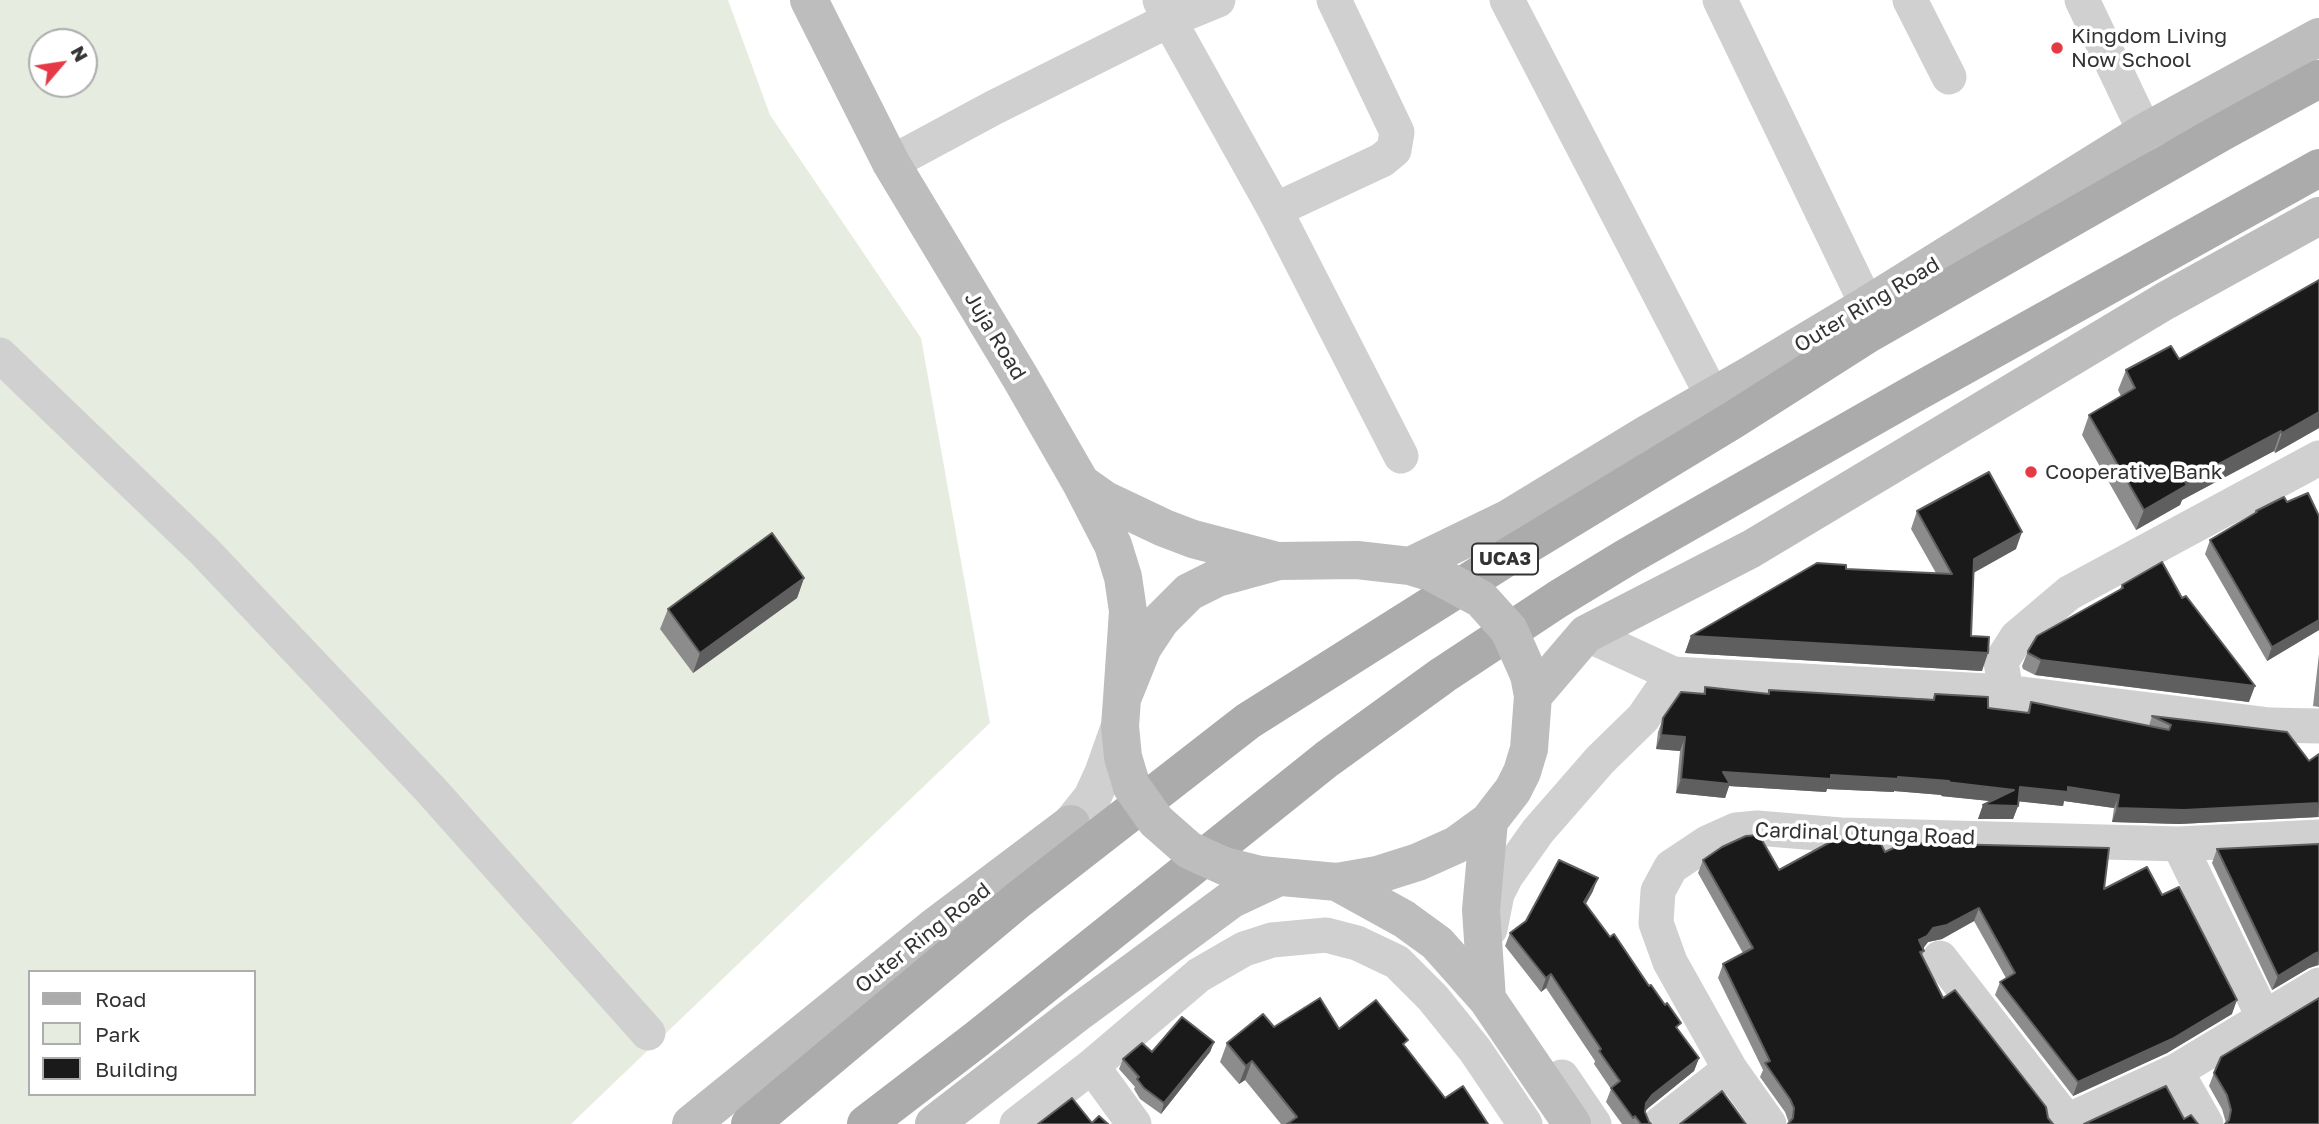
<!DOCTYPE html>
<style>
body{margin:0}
#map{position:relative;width:2319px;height:1124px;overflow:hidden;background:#fff;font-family:"Golos Text",sans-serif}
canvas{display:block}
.legend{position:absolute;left:28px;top:970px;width:228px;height:126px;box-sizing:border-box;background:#fff;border:2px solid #adadad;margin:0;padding:9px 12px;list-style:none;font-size:21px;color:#333}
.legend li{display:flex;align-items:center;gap:14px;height:35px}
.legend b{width:35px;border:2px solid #adadad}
.north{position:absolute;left:28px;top:28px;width:70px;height:70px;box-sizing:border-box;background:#fff;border:2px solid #adadad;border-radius:50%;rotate:61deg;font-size:19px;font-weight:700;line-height:28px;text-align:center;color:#333}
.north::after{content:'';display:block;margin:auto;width:24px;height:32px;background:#e63946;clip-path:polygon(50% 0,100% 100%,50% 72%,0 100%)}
</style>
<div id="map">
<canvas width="2319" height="1124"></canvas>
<ul class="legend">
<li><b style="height:9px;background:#ababab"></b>Road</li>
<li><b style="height:19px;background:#e6ecdf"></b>Park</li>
<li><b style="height:19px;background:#1a1a1a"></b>Building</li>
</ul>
<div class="north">N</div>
</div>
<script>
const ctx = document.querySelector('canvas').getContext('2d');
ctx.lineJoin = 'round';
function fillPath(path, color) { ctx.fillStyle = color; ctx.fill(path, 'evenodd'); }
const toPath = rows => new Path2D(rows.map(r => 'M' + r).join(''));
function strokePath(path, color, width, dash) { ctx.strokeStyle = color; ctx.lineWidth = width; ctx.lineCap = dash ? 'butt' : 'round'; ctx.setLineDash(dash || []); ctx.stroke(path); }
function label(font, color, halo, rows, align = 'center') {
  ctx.font = font + ' "Golos Text",sans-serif'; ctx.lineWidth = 7; ctx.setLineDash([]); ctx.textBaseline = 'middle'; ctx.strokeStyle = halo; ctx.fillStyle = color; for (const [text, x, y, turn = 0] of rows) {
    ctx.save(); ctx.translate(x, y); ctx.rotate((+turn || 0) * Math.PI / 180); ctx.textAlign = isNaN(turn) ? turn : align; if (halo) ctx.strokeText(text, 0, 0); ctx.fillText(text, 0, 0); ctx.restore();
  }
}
fillPath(toPath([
 [0,0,728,0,770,115,921,338,990,723,571,1124,0,1124],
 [42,42,84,42,84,84,42,84],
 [30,972,254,972,254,1094,30,1094]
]), '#e6ecdf');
strokePath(toPath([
 [1160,0,1169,20,1275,210,1401,456],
 [1507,0,1713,397],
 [1720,0,1867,305],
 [1910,0,1949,77],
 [2082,0,2145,132],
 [891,163,993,108,1169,20,1218,0],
 [1275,210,1382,160,1394,150,1397,132,1334,0],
 [0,355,204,551,429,788,648,1033],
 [1586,634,1673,674,2006,692,2001,662,2017,637,2069,593,2319,458],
 [2006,692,2270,725,2319,726],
 [2179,844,2264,1018],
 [1490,929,1497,894,1506,876,1538,831,1600,760,1643,718,1673,674],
 [1940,958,2067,1121],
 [1092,1066,1134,1124],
 [2176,1071,2206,1124],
 [1562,1077,1594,1124],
 [1017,1124,1092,1066,1199,975,1244,949,1272,940,1326,935,1357,943,1397,962,1433,998,1475,1050,1525,1124],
 [1660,1124,1730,1069],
 [1769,1124,1730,1069,1670,962,1656,923,1658,891,1671,867,1707,843,1736,830,1757,828,1841,835,2179,844,2319,837],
 [2061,1124,2176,1071,2319,985]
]), '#d0d0d0', 35);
strokePath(toPath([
 [1071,824,1092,798,1103,774,1120,726]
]), '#d0d0d0', 38);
strokePath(toPath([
 [809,0,891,163,1020,377,1081,483,1113,545,1123,577,1128,611,1122,699],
 [1081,483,1105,500,1164,528,1193,539,1273,560],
 [1410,566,1509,518,1647,434,1752,374,1867,305,2145,132,2319,37],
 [1533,696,1586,634,1751,549,2165,301,2319,216],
 [1132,787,1123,757,1120,726,1122,699,1143,647,1161,620,1189,592,1217,578,1279,561,1357,560,1410,566,1433,573],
 [1260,875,1337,882,1377,875,1418,862,1456,845,1489,821,1513,790,1522,772,1529,749,1533,696,1529,675],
 [1337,882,1404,919,1437,943,1487,999,1572,1124],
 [1487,999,1481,910,1489,821],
 [691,1124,933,928,1071,824],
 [934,1124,1076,1014,1232,899,1279,877]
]), '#bdbdbd', 38);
strokePath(toPath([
 [750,1124,1018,900,1248,721,1514,553,1733,420,1868,334,2222,132,2319,79],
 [866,1124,977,1039,1327,759,1443,675,1558,599,1627,557,1915,393,2319,168]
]), '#ababab', 38);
strokePath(toPath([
 [1433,573,1481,599,1509,630,1529,675],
 [1132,787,1156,821,1189,850,1224,866,1260,875]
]), '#bdbdbd', 38);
fillPath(toPath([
 [2319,280,2319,428,2275,453,2274,451,2182,500,2180,505,2136,530,2082,435,2089,415,2121,396,2118,390,2126,370,2179,359],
 [2287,502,2319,516,2319,630,2267,661,2205,554,2210,540,2255,514,2256,511],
 [1917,511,2016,549,1973,573,1971,636,1982,671,1685,653,1691,636,1846,569,1936,573,1911,529],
 [804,578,797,598,693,673,660,629,668,609],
 [2122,585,2182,598,2249,702,2035,675,2023,669,2022,666,2028,651,2120,589],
 [2319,654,2319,707,2313,706],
 [1705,687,1767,694,1769,690,1933,699,1935,694,1988,708,2027,713,2031,702,2149,726,2152,716,2309,761,2319,754,2319,817,2179,824,2112,822,2114,808,2064,801,2063,806,2019,801,2018,806,2013,819,1978,819,1983,805,1990,801,1941,796,1942,795,1894,791,1894,792,1827,789,1826,792,1729,786,1725,798,1676,793,1680,751,1656,749,1658,732,1663,718,1703,694],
 [2319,844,2319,965,2309,968,2272,990,2212,863,2217,849],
 [1885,852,2104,889,2162,895,2232,1014,2167,1053,2073,1096,1995,995,2000,982,2006,978,1974,921,1942,939,1928,942,1923,948,1924,951,1922,956,1943,998,2048,1118,1789,1123,1785,1112,1760,1077,1763,1070,1718,978,1723,964,1743,953,1698,873,1703,860,1779,870],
 [1593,891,1585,905,1699,1058,1694,1071,1647,1109,1645,1111,1649,1122,1651,1124,1622,1124,1606,1102,1611,1089,1594,1064,1595,1061,1546,988,1541,992,1505,946,1510,933],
 [2319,998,2226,1123,2222,1109,2209,1086,2214,1073],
 [1274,1027,1339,1029,1406,1047,1445,1098,1488,1124,1281,1124,1245,1080,1239,1084,1220,1062,1227,1043],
 [1214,1042,1210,1052,1161,1114,1140,1099,1134,1089,1135,1087,1119,1069,1123,1059,1152,1052]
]), '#8c8c8c');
fillPath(toPath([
 [2319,412,2319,428,2275,453,2282,433],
 [2281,431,2274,451,2182,500,2180,505,2136,530,2144,510,2185,482],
 [2022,532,2016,549,1968,576,1974,559],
 [804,578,797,598,693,673,700,653],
 [2319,620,2319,630,2267,661,2272,647],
 [1691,636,1988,653,1982,671,1685,653],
 [2041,660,2255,686,2249,702,2035,675],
 [1661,735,1685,737,1680,751,1656,749],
 [1723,772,1898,777,1949,781,2014,790,2009,803,1941,796,1942,795,1894,791,1894,792,1827,789,1826,792,1729,786,1725,798,1676,793,1681,779],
 [2020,787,2068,787,2119,795,2114,808,2064,801,2063,806,2015,801],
 [2319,803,2318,817,2179,824,2112,822,2117,808],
 [1983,805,2018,806,2013,819,1978,819],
 [1598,878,1593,891,1579,916,1584,902],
 [1979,908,1974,921,1942,939,1928,942,1922,950,1919,940,1933,928],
 [2319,952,2318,965,2309,968,2272,990,2278,976,2314,954],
 [1551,974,1546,988,1541,992,1546,978],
 [2237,1000,2232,1014,2167,1053,2073,1096,2078,1082],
 [1214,1042,1210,1052,1161,1114,1164,1103],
 [1699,1058,1694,1071,1647,1109,1641,1117,1646,1103,1652,1095],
 [1252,1061,1245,1080,1239,1084,1246,1066]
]), '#5f5f5f');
const building = toPath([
 [2319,280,2319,412,2282,433,2281,431,2185,482,2187,485,2144,510,2089,415,2135,388,2126,370,2171,346,2179,359,2319,280],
 [1989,472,2022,532,1974,559,1971,636,1989,637,1988,653,1691,636,1817,563,1846,565,1846,569,1952,574,1917,511,1989,472],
 [2308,493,2319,516,2319,620,2272,647,2210,540,2257,512,2256,511,2284,497,2287,502,2308,493],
 [772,533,804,578,700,653,668,609,772,533],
 [2162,562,2182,598,2186,596,2255,686,2041,660,2028,653,2028,651,2037,636,2123,588,2122,585,2162,562],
 [1705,687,1769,694,1769,690,1934,700,1935,694,1988,697,1988,708,2029,713,2031,702,2169,730,2171,725,2152,716,2287,732,2309,761,2319,754,2319,803,2184,810,2117,808,2119,795,2068,787,2068,792,2020,787,2018,806,1983,805,2014,790,1946,782,1949,781,1898,777,1899,779,1831,775,1831,779,1723,772,1730,784,1681,779,1685,737,1661,735,1663,718,1681,692,1705,694,1705,687],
 [1759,835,1779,870,1834,840,1880,842,1885,852,1904,843,2109,848,2104,889,2147,867,2162,895,2179,887,2237,1000,2172,1039,2078,1082,2000,982,2015,973,1979,908,1947,925,1933,928,1927,936,1919,940,1924,951,1920,952,1943,998,1955,990,2046,1107,2048,1118,2053,1124,1788,1124,1793,1118,1794,1108,1790,1099,1765,1063,1770,1061,1723,964,1753,948,1703,860,1722,847,1746,836,1759,835],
 [2319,844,2319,952,2314,954,2278,976,2217,849,2319,844],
 [1559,860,1598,878,1584,902,1610,937,1614,934,1649,986,1651,985,1665,1005,1667,1003,1681,1023,1676,1027,1699,1058,1652,1095,1646,1103,1645,1112,1649,1122,1651,1124,1641,1124,1635,1116,1633,1118,1611,1088,1620,1081,1599,1051,1601,1049,1551,974,1546,978,1510,933,1526,921,1559,860],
 [1320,998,1339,1029,1376,1000,1408,1040,1403,1044,1445,1098,1463,1086,1488,1124,1287,1124,1297,1117,1252,1061,1246,1066,1227,1043,1263,1014,1274,1027,1320,998],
 [2319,998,2319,1124,2225,1124,2229,1120,2231,1110,2227,1095,2214,1073,2221,1057,2319,998],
 [1182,1017,1214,1042,1164,1103,1144,1088,1137,1079,1139,1077,1123,1059,1142,1043,1152,1052,1182,1017],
 [2166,1086,2184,1119,2191,1115,2198,1124,2084,1124,2166,1086],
 [1722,1091,1746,1124,1680,1124,1722,1091],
 [1072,1098,1092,1123,1099,1116,1108,1124,1038,1124,1072,1098]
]);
fillPath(building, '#1a1a1a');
strokePath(building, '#5f5f5f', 2);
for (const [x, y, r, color] of [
 [2057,48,7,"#e63946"],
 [2031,472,7,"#e63946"]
]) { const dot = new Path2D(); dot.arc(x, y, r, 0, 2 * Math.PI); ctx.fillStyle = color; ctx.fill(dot); strokePath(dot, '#fff', 2.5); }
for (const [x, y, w] of [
 [1505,559,66]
]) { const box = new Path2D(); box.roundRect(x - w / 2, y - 15.5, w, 31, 5); ctx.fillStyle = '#fff'; ctx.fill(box); strokePath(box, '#333', 2); }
label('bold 19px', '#333', null, [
 ["UCA3",1505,559]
]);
label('21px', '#333', '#fff', [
 ["Kingdom Living",2071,36],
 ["Now School",2071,60],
 ["Cooperative Bank",2045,472]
], 'left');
label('21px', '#333', '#fff', [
 ["Outer Ring Road",1867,305,-31],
 ["Juja Road",995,336,59],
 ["Cardinal Otunga Road",1865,834,2],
 ["Outer Ring Road",923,938,-38]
]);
</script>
